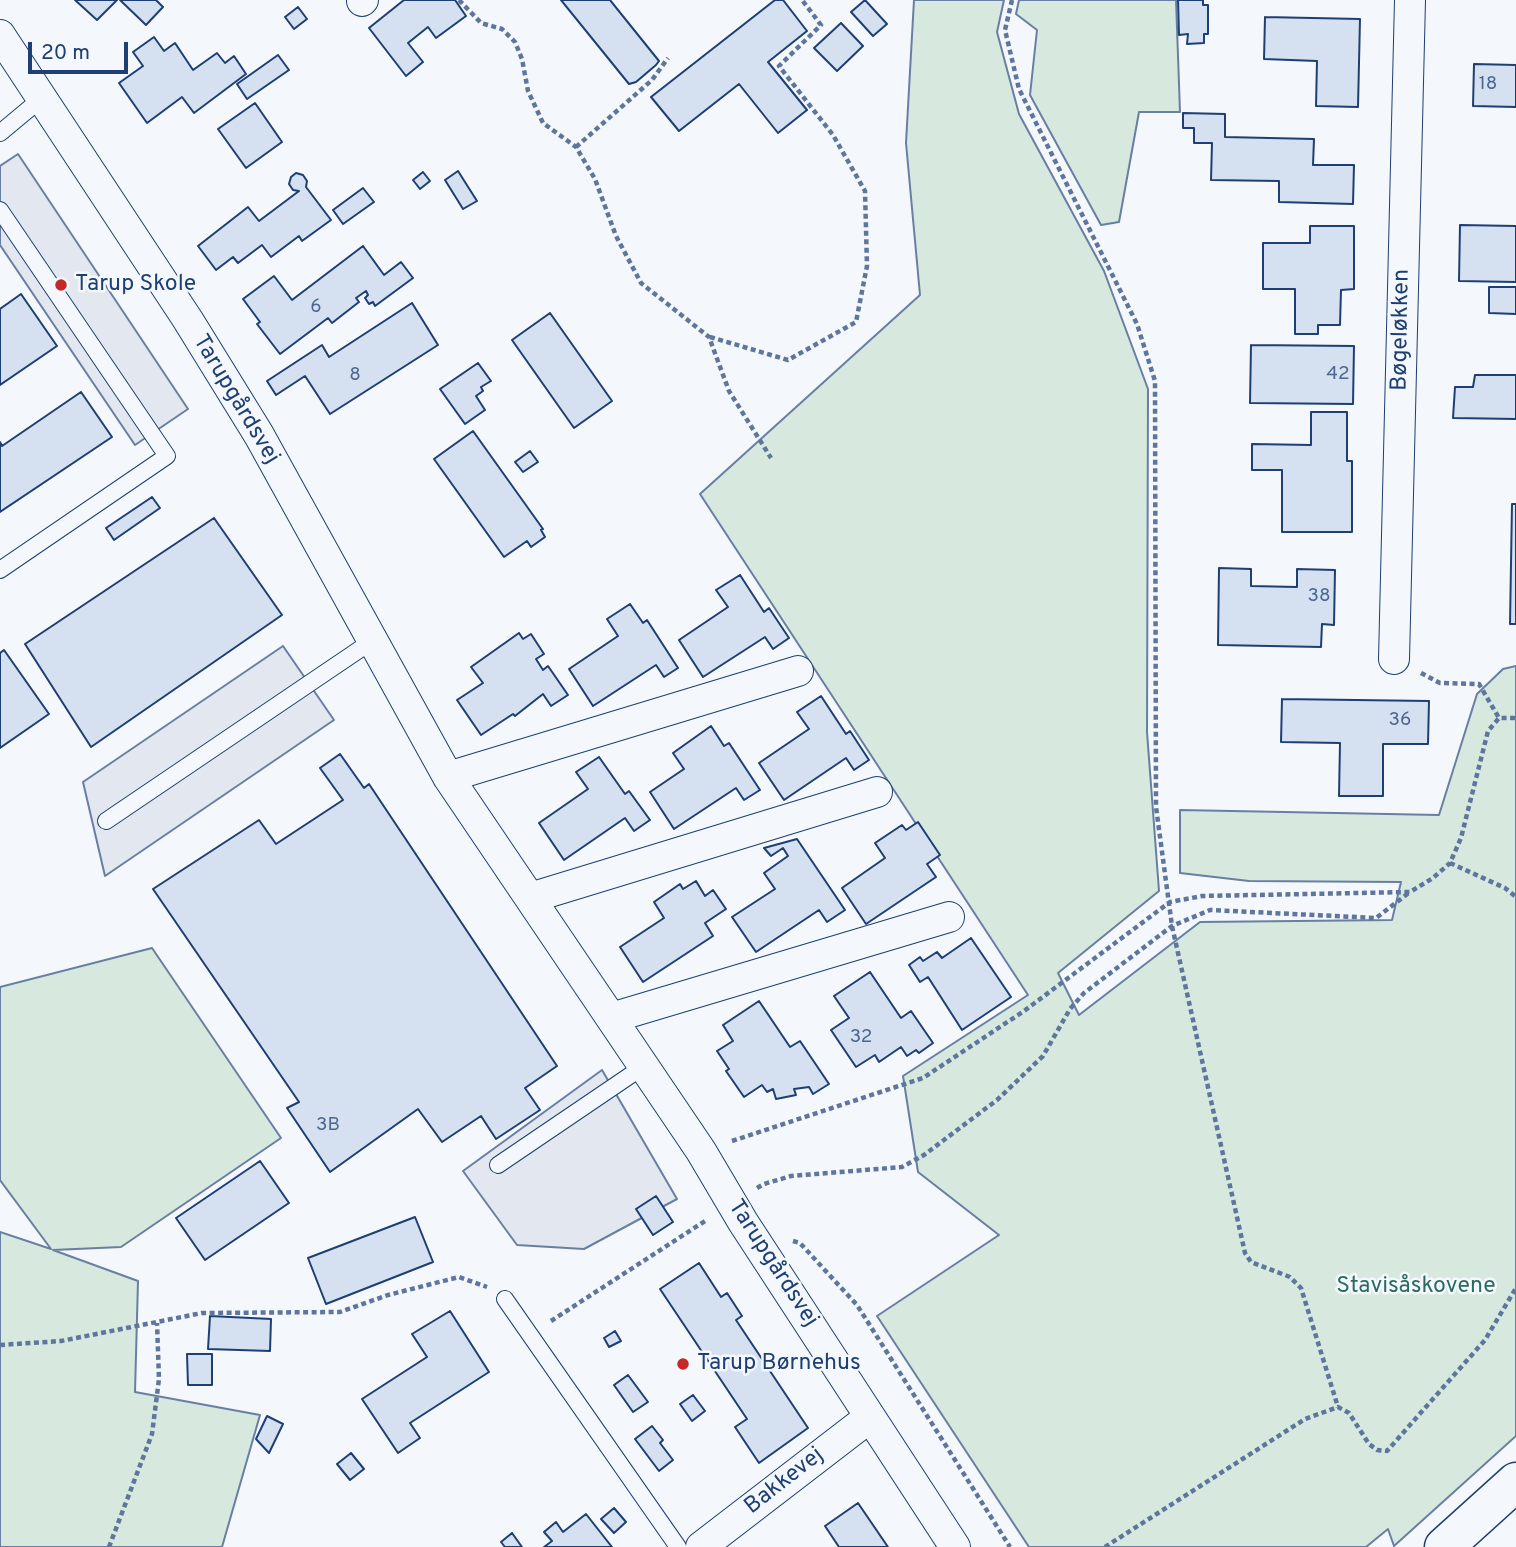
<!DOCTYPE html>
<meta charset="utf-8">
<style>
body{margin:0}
#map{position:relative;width:1516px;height:1547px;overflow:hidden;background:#f4f7fb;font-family:Overpass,sans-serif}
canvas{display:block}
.scale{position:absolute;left:28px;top:42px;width:100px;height:32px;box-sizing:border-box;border:4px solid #1d3f73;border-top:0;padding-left:9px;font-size:21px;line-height:24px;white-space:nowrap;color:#1d3f73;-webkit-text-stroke:5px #f4f7fb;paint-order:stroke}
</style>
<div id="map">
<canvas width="1516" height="1547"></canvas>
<div class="scale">20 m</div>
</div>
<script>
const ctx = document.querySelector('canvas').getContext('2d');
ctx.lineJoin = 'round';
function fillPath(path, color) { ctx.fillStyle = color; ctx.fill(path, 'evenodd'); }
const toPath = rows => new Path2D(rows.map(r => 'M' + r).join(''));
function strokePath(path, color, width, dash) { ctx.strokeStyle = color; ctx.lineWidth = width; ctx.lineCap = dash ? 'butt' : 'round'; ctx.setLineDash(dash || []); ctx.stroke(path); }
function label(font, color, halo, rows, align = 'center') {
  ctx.font = font + ' Overpass,sans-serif'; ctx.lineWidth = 5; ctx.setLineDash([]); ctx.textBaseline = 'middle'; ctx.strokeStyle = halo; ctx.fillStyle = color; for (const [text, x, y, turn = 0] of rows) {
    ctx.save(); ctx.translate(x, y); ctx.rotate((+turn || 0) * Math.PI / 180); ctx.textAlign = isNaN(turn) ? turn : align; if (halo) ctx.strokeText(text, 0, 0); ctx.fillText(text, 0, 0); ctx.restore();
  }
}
const green = toPath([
 [914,0,1004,0,997,32,1019,114,1104,271,1148,389,1147,732,1159,891,1058,973,1079,1015,1200,922,1392,920,1401,882,1249,881,1180,873,1180,810,1439,815,1477,694,1503,669,1516,666,1516,1436,1394,1546,1388,1529,1366,1547,1029,1547,877,1316,999,1235,918,1172,903,1076,1028,995,700,494,920,295,906,143,914,0],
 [1019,0,1176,0,1180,112,1139,112,1119,222,1101,225,1030,95,1037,30,1016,14,1019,0],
 [152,948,281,1138,121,1247,53,1250,138,1281,135,1392,260,1415,222,1547,0,1547,0,1232,51,1249,0,1180,0,987,152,948]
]);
fillPath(green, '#d7e8df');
strokePath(green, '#687fa3', 2);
const parking = toPath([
 [18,154,188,409,135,445,0,245,0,166,18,154],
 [283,646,334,720,105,876,83,782,283,646],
 [602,1070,677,1199,584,1249,517,1245,463,1171,602,1070]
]);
fillPath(parking, '#e3e8f0');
strokePath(parking, '#687fa3', 2);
const building = toPath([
 [75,0,117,0,97,20,75,0],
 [120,0,156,0,163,7,146,25,120,0],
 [404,0,455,0,466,16,436,38,428,27,408,43,423,62,406,76,369,28,404,0],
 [561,0,610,0,659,61,656,65,636,82,629,84,561,0],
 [775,0,783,0,807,31,768,62,807,110,778,133,739,84,679,131,651,97,775,0],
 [865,0,887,24,873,36,851,12,865,0],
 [1178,0,1203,0,1203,5,1208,5,1208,34,1204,34,1204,43,1187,44,1188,34,1179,35,1178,0],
 [298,7,307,19,294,29,285,17,298,7],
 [1265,17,1360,19,1358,107,1316,106,1317,61,1264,59,1265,17],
 [841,23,863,46,837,71,814,48,841,23],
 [154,37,164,51,175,43,193,70,217,53,225,63,234,56,246,74,194,113,182,97,147,123,119,83,143,66,133,52,154,37],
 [278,55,289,70,247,99,237,84,278,55],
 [1474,64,1516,65,1516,107,1473,106,1474,64],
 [255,103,282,142,246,168,218,129,255,103],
 [1183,113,1225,114,1225,137,1314,139,1313,165,1354,165,1353,204,1279,202,1279,181,1211,180,1212,143,1194,143,1194,128,1183,128,1183,113],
 [458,171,477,201,463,209,445,180,458,171],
 [423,172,430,181,420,189,413,180,423,172],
 [296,173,303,175,307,181,306,187,331,220,302,241,299,236,271,257,262,245,238,263,233,257,216,270,198,246,248,207,259,221,299,191,293,190,289,184,291,177,296,173],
 [363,188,374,202,343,224,333,210,363,188],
 [1460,225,1516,226,1516,282,1459,281,1460,225],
 [1310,226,1354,226,1354,289,1341,290,1340,325,1318,325,1318,334,1295,334,1295,289,1263,289,1263,243,1310,243,1310,226],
 [363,246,384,275,401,262,413,278,375,306,373,302,369,304,365,298,368,295,366,291,356,298,359,302,332,323,328,318,280,354,257,324,260,322,243,299,274,276,292,300,363,246],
 [1489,287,1516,287,1516,314,1489,313,1489,287],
 [21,294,57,346,0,385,0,309,21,294],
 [412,303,438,345,330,414,305,376,276,395,267,381,322,345,329,357,412,303],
 [550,313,612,401,574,428,512,340,550,313],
 [1251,345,1354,346,1353,404,1250,403,1251,345],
 [478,363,491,381,481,387,483,391,476,396,485,410,465,424,440,389,478,363],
 [1475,375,1516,375,1516,419,1453,418,1455,387,1473,387,1475,375],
 [81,392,112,437,0,512,0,442,2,446,81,392],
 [1311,412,1347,412,1347,461,1352,461,1352,532,1282,532,1282,470,1252,470,1252,444,1311,445,1311,412],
 [473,431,543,529,541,530,545,537,531,547,527,541,504,557,434,459,473,431],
 [530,451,538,462,523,472,515,462,530,451],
 [152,497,160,508,114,540,106,528,152,497],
 [1512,504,1516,504,1516,624,1510,624,1512,504],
 [214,518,282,615,91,747,25,644,214,518],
 [1219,568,1251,569,1251,586,1297,587,1297,569,1335,570,1334,625,1322,624,1321,647,1218,645,1219,568],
 [740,575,764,612,769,608,789,638,773,649,765,637,703,677,679,640,728,607,716,590,740,575],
 [630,604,643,623,647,620,678,668,664,677,656,665,593,706,569,669,618,636,607,619,630,604],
 [519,633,523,639,531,634,544,654,536,659,543,670,548,666,568,695,551,706,543,694,515,716,513,714,481,735,457,700,483,683,471,667,519,633],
 [4,650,49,714,0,748,0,653,4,650],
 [821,696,846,734,850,731,869,760,854,770,846,758,784,800,759,763,809,729,797,712,821,696],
 [1282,699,1429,701,1428,744,1383,744,1383,796,1339,796,1340,743,1281,742,1282,699],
 [711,726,724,746,729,743,760,790,744,800,736,788,674,829,650,792,684,769,673,753,711,726],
 [340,754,364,788,369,784,557,1066,525,1088,540,1110,496,1139,481,1116,442,1142,418,1109,330,1172,287,1108,299,1102,153,889,259,820,276,844,343,800,320,768,340,754],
 [599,757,625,794,629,791,650,820,634,831,625,818,564,860,539,823,588,789,576,772,599,757],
 [918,822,940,855,927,864,936,877,866,924,842,888,885,858,875,843,902,825,906,830,918,822],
 [797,839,845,910,827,922,819,910,756,952,732,917,775,889,764,873,788,856,783,848,771,856,764,848,797,839],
 [696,881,705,896,713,890,726,909,705,923,713,936,643,982,620,947,664,918,654,902,680,884,683,889,696,881],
 [971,938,1011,997,962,1030,928,977,920,982,909,965,920,957,923,961,937,952,942,958,971,938],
 [870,972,901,1018,911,1011,933,1043,919,1053,916,1050,907,1056,901,1047,879,1062,875,1055,856,1067,831,1030,849,1018,834,996,870,972],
 [759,1001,790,1047,800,1041,829,1084,813,1094,809,1087,794,1089,796,1095,776,1099,773,1089,767,1092,762,1085,744,1097,726,1071,729,1069,717,1051,733,1041,723,1025,759,1001],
 [260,1161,289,1203,205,1260,176,1218,260,1161],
 [656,1196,673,1222,653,1235,636,1209,656,1196],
 [415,1217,433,1262,326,1304,308,1258,415,1217],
 [699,1263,721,1297,727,1293,742,1316,736,1320,808,1428,759,1463,735,1427,747,1419,660,1289,699,1263],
 [450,1311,489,1372,410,1423,420,1438,398,1453,362,1399,427,1357,412,1334,450,1311],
 [210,1316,271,1319,270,1351,208,1349,210,1316],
 [615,1331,621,1341,609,1347,604,1338,615,1331],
 [187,1354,212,1354,212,1385,188,1385,187,1354],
 [628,1375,648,1402,633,1412,614,1385,628,1375],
 [693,1395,705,1411,692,1421,680,1404,693,1395],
 [267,1416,283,1424,269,1453,256,1439,267,1416],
 [652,1426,663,1440,660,1443,673,1460,659,1471,635,1439,652,1426],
 [351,1453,364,1469,350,1480,337,1464,351,1453],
 [858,1503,888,1547,839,1547,825,1526,858,1503],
 [614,1508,626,1522,614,1533,601,1519,614,1508],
 [586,1514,612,1547,544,1547,552,1541,544,1532,556,1522,563,1532,586,1514],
 [512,1533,522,1547,505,1547,501,1542,512,1533]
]);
fillPath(building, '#d5e0f0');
strokePath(building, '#1d3f73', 2);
const lane = toPath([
 [0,133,42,98],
 [0,210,167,456,0,570],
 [106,821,372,641],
 [498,1165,644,1066],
 [505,1299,678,1547]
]);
const street = toPath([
 [362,1,363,0],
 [0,35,188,320,259,435,448,777,701,1151,743,1222,955,1547],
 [1394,659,1410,0],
 [448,777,798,671],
 [530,898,877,792],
 [611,1018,949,917],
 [701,1547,870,1417]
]);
const secondary = toPath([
 [1444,1547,1516,1482]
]);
strokePath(lane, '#1d3f73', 18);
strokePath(street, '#1d3f73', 32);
strokePath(secondary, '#1d3f73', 41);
strokePath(toPath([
 [459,0,481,23,502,29,515,42,522,59,528,91,543,123,576,147,595,179,616,236,641,283,709,337,729,391,771,458],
 [1012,0,1005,30,1019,89,1137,324,1155,381,1156,807,1172,926,1245,1253,1251,1262,1290,1277,1301,1288,1338,1407],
 [576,147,652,80,668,58],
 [710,337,788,360,856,322,867,266,865,191,833,135,779,66,821,25,802,0],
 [1421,673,1440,683,1479,684,1499,718],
 [1450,863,1505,888,1516,897],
 [732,1141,923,1078,1024,1011,1170,902,1202,896,1410,892,1433,878,1450,863,1461,838,1488,731,1499,718,1516,718],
 [757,1188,764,1184,791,1176,902,1167,924,1155,997,1100,1043,1056,1070,1009,1084,993,1172,926,1210,910,1376,918,1410,892],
 [793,1241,800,1243,857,1305,1010,1547],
 [551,1321,705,1221],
 [0,1345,61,1341,202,1313,340,1312,388,1295,459,1277,487,1287],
 [109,1547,152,1434,159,1379,157,1323],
 [1105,1547,1305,1419,1338,1407,1349,1413,1369,1444,1377,1450,1387,1451,1485,1340,1516,1288]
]), '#5e769c', 4.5, [5, 3.5]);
strokePath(lane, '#f4f7fb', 16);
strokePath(street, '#f4f7fb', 30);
strokePath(secondary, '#f4f7fb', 38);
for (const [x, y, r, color] of [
 [61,285,7,"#c62828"],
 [683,1364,7,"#c62828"]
]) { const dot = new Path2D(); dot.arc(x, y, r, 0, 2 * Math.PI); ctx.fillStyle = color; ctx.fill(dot); strokePath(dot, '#f4f7fb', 2.5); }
label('19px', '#4b6792', null, [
 ["18",1488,85],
 ["6",316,308],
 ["42",1338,375],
 ["8",355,376],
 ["38",1319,597],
 ["36",1400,721],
 ["32",861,1038],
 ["3B",328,1126]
]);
label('23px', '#1d3f73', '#f4f7fb', [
 ["Tarup Skole",75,285],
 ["Tarup Børnehus",697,1364]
], 'left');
label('23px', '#1d3f73', '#f4f7fb', [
 ["Bøgeløkken",1402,330,-89],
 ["Tarupgårdsvej",235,400,59],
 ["Tarupgårdsvej",772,1264,57],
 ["Bakkevej",785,1482,-38]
]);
label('23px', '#2c6c60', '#f4f7fb', [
 ["Stavisåskovene",1416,1287]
]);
</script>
